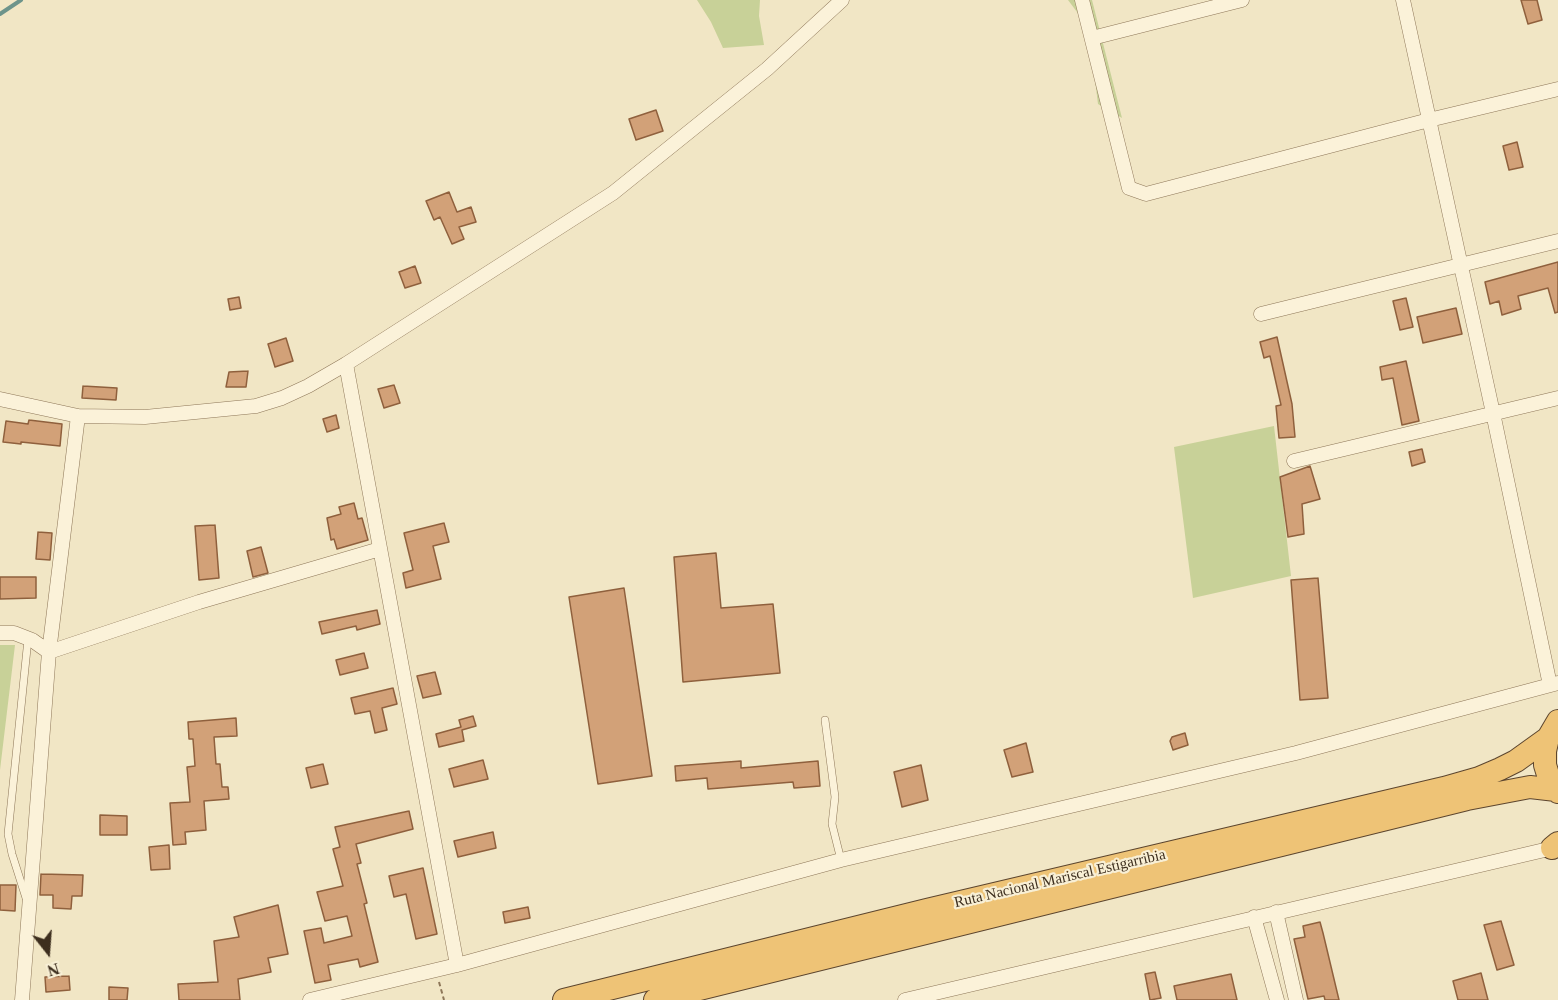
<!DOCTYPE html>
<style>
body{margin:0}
#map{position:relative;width:1558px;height:1000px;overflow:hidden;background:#f1e6c5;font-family:"Times New Roman",serif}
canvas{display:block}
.north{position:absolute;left:18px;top:922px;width:60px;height:60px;-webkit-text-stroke:4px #f8efd5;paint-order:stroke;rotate:163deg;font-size:16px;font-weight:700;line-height:24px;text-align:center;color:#3d2e1e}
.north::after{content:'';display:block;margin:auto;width:21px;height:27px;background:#3d2e1e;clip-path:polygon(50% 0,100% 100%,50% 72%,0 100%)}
</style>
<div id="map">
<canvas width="1558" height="1000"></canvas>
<div class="north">N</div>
</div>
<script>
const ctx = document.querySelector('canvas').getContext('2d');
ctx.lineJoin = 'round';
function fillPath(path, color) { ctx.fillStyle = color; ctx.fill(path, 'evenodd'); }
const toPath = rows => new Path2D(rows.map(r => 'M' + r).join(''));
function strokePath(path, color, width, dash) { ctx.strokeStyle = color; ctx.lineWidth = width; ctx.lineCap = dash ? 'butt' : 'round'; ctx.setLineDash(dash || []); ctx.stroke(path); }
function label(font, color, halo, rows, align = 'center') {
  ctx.font = font + ' "Times New Roman",serif'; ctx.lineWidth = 4.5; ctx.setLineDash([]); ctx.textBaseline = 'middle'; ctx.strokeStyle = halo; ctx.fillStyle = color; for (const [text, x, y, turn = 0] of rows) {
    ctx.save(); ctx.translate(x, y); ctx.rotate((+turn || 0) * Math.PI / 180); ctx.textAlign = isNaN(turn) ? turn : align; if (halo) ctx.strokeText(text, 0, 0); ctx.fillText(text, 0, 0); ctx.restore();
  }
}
fillPath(toPath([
 [697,0,760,0,759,16,764,45,723,48,711,22],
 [1068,0,1092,0,1122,118,1098,104,1091,47,1083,20],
 [1274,426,1291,576,1193,598,1174,447],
 [0,645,15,645,0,770]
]), '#c8d198');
strokePath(toPath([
 [0,14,21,0]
]), '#6d948b', 4);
const building = toPath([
 [1521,0,1537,0,1542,20,1528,24,1521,0],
 [656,110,663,131,636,140,629,119,656,110],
 [1517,142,1523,167,1509,170,1503,146,1517,142],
 [449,192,457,212,471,207,476,222,459,227,464,239,452,244,440,217,434,220,426,201,449,192],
 [1558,262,1558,312,1555,313,1548,288,1518,296,1521,309,1502,315,1499,301,1490,304,1485,282,1558,262],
 [415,266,421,283,405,288,399,272,415,266],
 [239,297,241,308,230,310,228,299,239,297],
 [1406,298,1413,327,1400,330,1393,301,1406,298],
 [1456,308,1462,334,1423,343,1417,317,1456,308],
 [1277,337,1292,404,1295,437,1279,438,1276,406,1281,405,1270,356,1264,358,1260,342,1277,337],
 [286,338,293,361,275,367,268,344,286,338],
 [1406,361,1419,421,1402,425,1393,378,1382,380,1380,367,1406,361],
 [248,371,246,387,226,387,229,372,248,371],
 [394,385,400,403,384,408,378,389,394,385],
 [83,386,117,388,116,400,82,398,83,386],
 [336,415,339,428,327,432,323,419,336,415],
 [29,420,62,424,60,446,21,442,21,444,3,442,6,421,28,424,29,420],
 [1422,449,1425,462,1412,466,1409,452,1422,449],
 [1310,466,1320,499,1302,504,1304,534,1288,537,1280,477,1310,466],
 [354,503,358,519,362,518,368,540,337,549,334,539,331,540,327,518,341,514,339,507,354,503],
 [444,523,449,542,433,546,441,579,406,588,403,573,413,570,404,533,444,523],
 [215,525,219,578,199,580,195,526,215,525],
 [38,532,52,533,50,560,36,559,38,532],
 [261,547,268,573,253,577,247,551,261,547],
 [716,553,721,608,773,604,780,673,683,682,674,557,716,553],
 [0,577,36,577,36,598,0,599,0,577],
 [1318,578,1328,698,1300,700,1291,580,1318,578],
 [624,588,652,776,598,784,569,597,624,588],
 [377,610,380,624,357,630,356,626,322,634,319,622,377,610],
 [364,653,368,668,340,675,336,660,364,653],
 [435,672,441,694,423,698,417,676,435,672],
 [393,688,397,704,382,708,387,730,375,733,370,711,355,714,351,698,393,688],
 [473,716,476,726,462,730,464,741,439,747,436,734,461,727,459,720,473,716],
 [236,718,237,736,214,737,216,764,220,764,222,787,228,787,229,799,204,801,206,830,185,832,186,844,173,845,170,803,190,802,187,767,195,766,193,739,189,739,188,722,236,718],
 [1185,733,1188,745,1173,750,1170,741,1172,737,1185,733],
 [1026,743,1033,772,1012,777,1004,750,1026,743],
 [483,760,488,779,454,787,449,769,483,760],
 [741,761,741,768,818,761,820,786,794,788,793,782,708,789,707,778,676,781,675,766,741,761],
 [323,764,328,784,311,788,306,768,323,764],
 [921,765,928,800,902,807,894,772,921,765],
 [409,811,413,829,356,844,361,863,357,864,367,903,364,904,378,962,360,967,358,959,328,965,331,980,315,983,304,931,321,928,324,943,352,936,347,916,325,921,317,892,343,886,333,849,340,847,335,827,409,811],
 [100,815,127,816,127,835,100,835,100,815],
 [493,832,496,848,458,857,454,841,493,832],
 [169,845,170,869,151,870,149,847,169,845],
 [423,868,437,934,416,939,406,894,394,897,389,876,423,868],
 [41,874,83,875,82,896,72,896,71,909,53,908,53,895,40,895,41,874],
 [0,885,16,885,15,911,0,910,0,885],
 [278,905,288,954,268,958,271,972,238,979,240,1000,179,1000,178,984,218,982,214,941,239,937,234,917,278,905],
 [528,907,530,918,505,923,503,912,528,907],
 [1501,921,1514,965,1497,970,1484,925,1501,921],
 [1320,922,1323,933,1339,1000,1325,1000,1324,996,1308,999,1294,939,1305,937,1303,926,1320,922],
 [1155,972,1161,998,1150,1000,1145,974,1155,972],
 [1481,973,1488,1000,1458,1000,1453,981,1481,973],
 [1231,974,1237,1000,1177,1000,1174,986,1231,974],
 [69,976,70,990,46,992,45,977,69,976],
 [109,987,128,988,127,1000,109,1000,109,987]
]);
fillPath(building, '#d2a178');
strokePath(building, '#8f603d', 1.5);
const service = toPath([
 [825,720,835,797,832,824,841,860],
 [26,898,12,854,8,834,28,639]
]);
const minor = toPath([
 [1082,0,1129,188,1146,194,1429,120,1558,89],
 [1403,0,1493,413,1550,685],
 [1092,38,1242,0],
 [1261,314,1558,241],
 [346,364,457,965],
 [0,399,78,416,145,417,256,406,282,398,308,386,346,364,613,193,767,69,842,0],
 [1294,461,1558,398],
 [0,633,14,633,32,640,49,652,199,602,380,549],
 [1276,912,1296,1000],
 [1254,917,1277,1000],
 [22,1000,49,652,78,416],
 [310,1000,457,965,841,860,1296,753,1558,683],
 [905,1000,1557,847]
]);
const trunk = toPath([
 [1558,721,1548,738,1545,751,1545,765,1549,778,1558,792],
 [1552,848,1558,843],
 [564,1000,927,910,1444,788,1479,778,1500,769,1516,761,1548,738],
 [655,1000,1467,799,1530,787,1556,790]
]);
strokePath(service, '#8e7759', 8);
strokePath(minor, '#8e7759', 15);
strokePath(trunk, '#5c452e', 24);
strokePath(toPath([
 [439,982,444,1000]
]), '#8e7759', 2, [4.5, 3]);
strokePath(service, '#fbf2d9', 7);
strokePath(minor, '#fbf2d9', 14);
strokePath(trunk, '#eec376', 22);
label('15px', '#3d2e1e', '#f8efd5', [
 ["Ruta Nacional Mariscal Estigarribia",1060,879,-13]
]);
</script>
